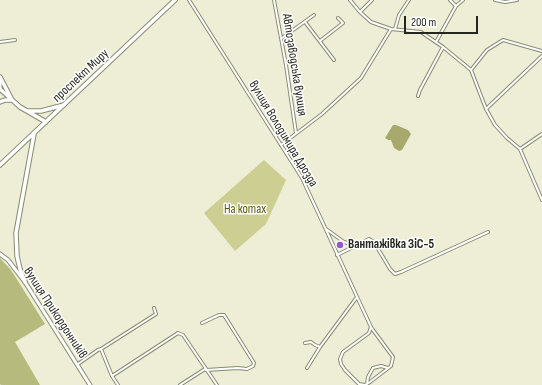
<!DOCTYPE html>
<meta charset="utf-8">
<style>
body{margin:0}
#map{position:relative;width:542px;height:385px;overflow:hidden;background:#edeed5;font-family:"Sofia Sans Condensed",sans-serif}
canvas{display:block}
.scale{position:absolute;left:404px;top:16px;width:74px;height:18px;box-sizing:border-box;border:2px solid #25261c;border-top:0;padding-left:5px;font-size:12px;line-height:14px;white-space:nowrap;color:#25261c;-webkit-text-stroke:3px #fff;paint-order:stroke}
</style>
<div id="map">
<canvas width="542" height="385"></canvas>
<div class="scale">200 m</div>
</div>
<script>
const ctx = document.querySelector('canvas').getContext('2d');
ctx.lineJoin = 'round';
function fillPath(path, color) { ctx.fillStyle = color; ctx.fill(path, 'evenodd'); }
const toPath = rows => new Path2D(rows.map(r => 'M' + r).join(''));
function strokePath(path, color, width, dash) { ctx.strokeStyle = color; ctx.lineWidth = width; ctx.lineCap = dash ? 'butt' : 'round'; ctx.setLineDash(dash || []); ctx.stroke(path); }
function label(font, color, halo, rows, align = 'center') {
  ctx.font = font + ' "Sofia Sans Condensed",sans-serif'; ctx.lineWidth = 3; ctx.setLineDash([]); ctx.textBaseline = 'middle'; ctx.strokeStyle = halo; ctx.fillStyle = color; for (const [text, x, y, turn = 0] of rows) {
    ctx.save(); ctx.translate(x, y); ctx.rotate((+turn || 0) * Math.PI / 180); ctx.textAlign = isNaN(turn) ? turn : align; if (halo) ctx.strokeText(text, 0, 0); ctx.fillText(text, 0, 0); ctx.restore();
  }
}
fillPath(toPath([
 [264,160,286,180,266,224,235,251,204,213]
]), '#ccce92');
fillPath(toPath([
 [0,258,11,270,45,324,15,342,40,385,1,385,0,384]
]), '#b7ba7d');
fillPath(toPath([
 [393,125,396,125,408,130,411,134,402,150,399,151,394,148,391,140,388,140,385,138]
]), '#a7a96d');
const street = toPath([
 [189,0,302,178,340,260,371,327,373,330,393,357,391,366,370,382,365,385,359,384,345,370,341,364,340,359,343,352,369,333,371,327],
 [274,0,286,65,296,133],
 [350,0,360,12,371,22,391,29,421,32,443,47,471,70,486,109,495,125,507,138,520,149,542,200],
 [495,0,505,2,517,0],
 [456,6,463,0],
 [360,12,372,0],
 [305,22,334,60],
 [395,29,399,15,409,0],
 [282,38,314,15],
 [320,41,343,23,338,18],
 [0,42,15,40],
 [436,42,456,6,450,0],
 [471,70,487,50,503,40,542,51],
 [418,96,420,90,443,47],
 [486,109,542,56],
 [281,145,322,114,361,78,391,29],
 [520,149,542,134],
 [326,229,344,242,354,245],
 [337,255,369,239,374,242,390,269,395,274,401,272,488,232],
 [202,323,219,315,224,315,254,363,253,366,247,369,238,368,206,370],
 [305,343,311,342,315,345,320,347],
 [101,349,156,314,154,308],
 [78,364,98,350,101,349,112,376,178,333,183,335,217,385],
 [307,368,320,347,357,297],
 [112,376,118,385],
 [367,384,368,377,373,368,381,366,388,368],
 [180,385,205,369]
]);
const secondary = toPath([
 [0,90,0,77],
 [0,254,8,260,25,282,90,385]
]);
const primary = toPath([
 [0,77,11,98],
 [0,89,20,107,46,122],
 [0,102,5,100,11,100],
 [27,111,41,111,64,105],
 [0,165,175,0],
 [25,282,20,269,17,256,16,233,34,134]
]);
strokePath(street, '#888a72', 4);
strokePath(secondary, '#888a72', 5);
strokePath(primary, '#888a72', 5.5);
strokePath(street, '#fff', 2);
strokePath(secondary, '#fff', 3);
strokePath(primary, '#fff', 3.5);
for (const [x, y, r, color] of [
 [340,245,4,"#9756cb"]
]) { const dot = new Path2D(); dot.arc(x, y, r, 0, 2 * Math.PI); ctx.fillStyle = color; ctx.fill(dot); strokePath(dot, '#fff', 1.5); }
label('13px', '#25261c', '#fff', [
 ["Автозаводська вулиця",294,65,81],
 ["проспект Миру",81,76,-43],
 ["вулиця Володимира Дрозда",283,134,59],
 ["вулиця Прикордонників",55,313,57]
]);
label('13px', '#565710', '#fff', [
 ["На котах",245,210]
]);
label('bold 13px', '#25261c', '#fff', [
 ["Вантажівка ЗіС-5",348,245]
], 'left');
</script>
